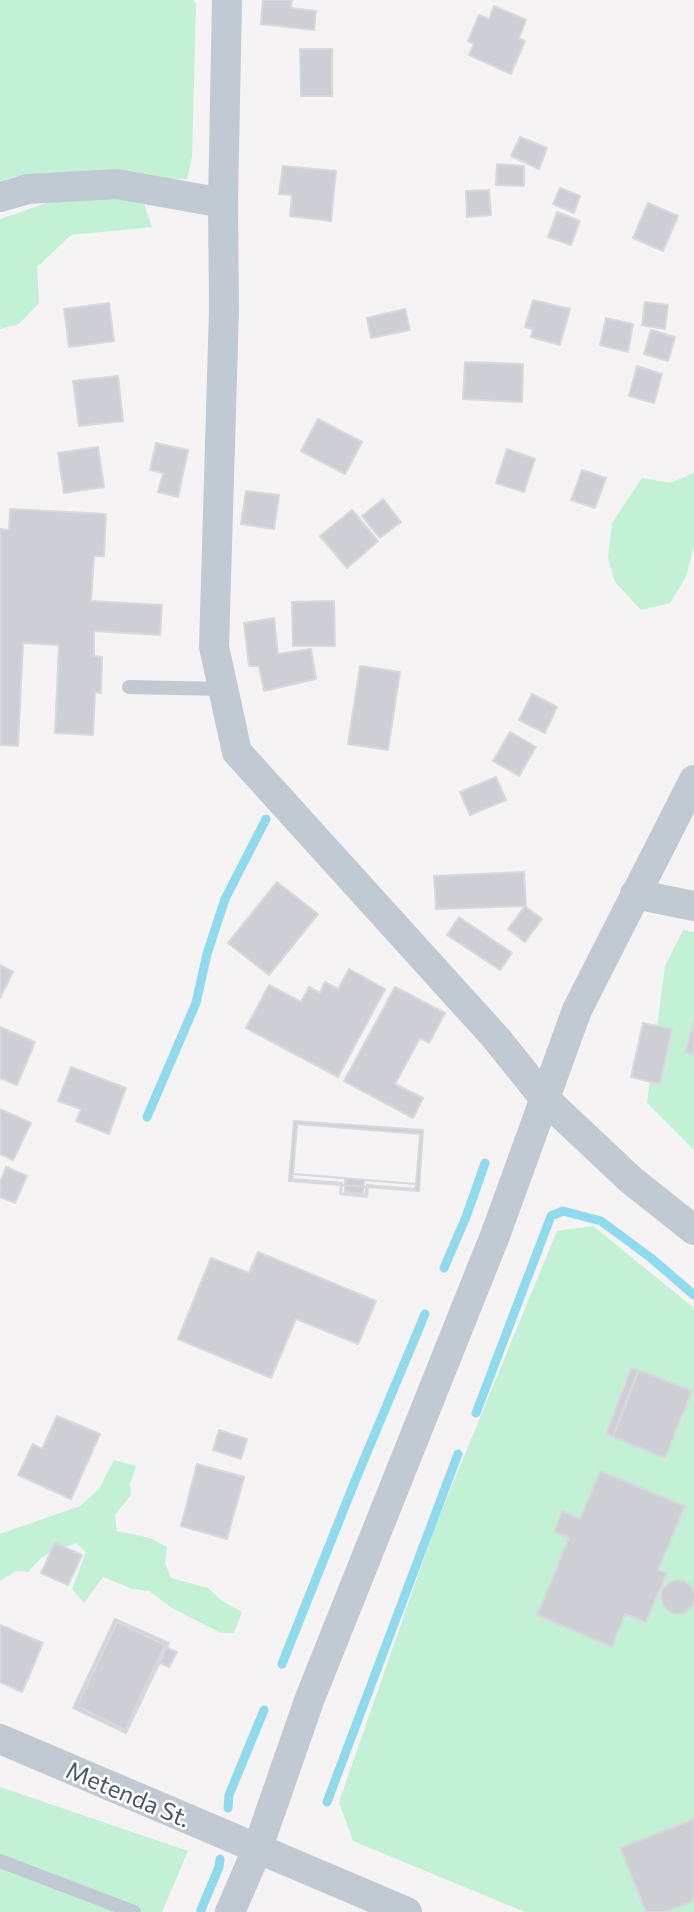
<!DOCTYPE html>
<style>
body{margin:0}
canvas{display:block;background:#f5f3f3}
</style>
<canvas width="694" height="1912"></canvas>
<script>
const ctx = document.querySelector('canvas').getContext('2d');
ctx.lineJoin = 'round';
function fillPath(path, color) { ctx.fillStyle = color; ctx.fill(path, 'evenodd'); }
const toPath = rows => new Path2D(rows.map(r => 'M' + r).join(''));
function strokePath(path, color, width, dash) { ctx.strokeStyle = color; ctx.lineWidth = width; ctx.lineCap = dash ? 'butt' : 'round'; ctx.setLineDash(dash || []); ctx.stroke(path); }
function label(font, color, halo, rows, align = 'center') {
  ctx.font = font + ' Commissioner,sans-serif'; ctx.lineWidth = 5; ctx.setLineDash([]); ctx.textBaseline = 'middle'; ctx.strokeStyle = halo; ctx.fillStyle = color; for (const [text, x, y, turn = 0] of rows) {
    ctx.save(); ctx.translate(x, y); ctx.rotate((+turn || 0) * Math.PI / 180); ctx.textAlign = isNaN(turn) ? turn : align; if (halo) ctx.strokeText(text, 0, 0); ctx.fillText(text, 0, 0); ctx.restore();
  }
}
fillPath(toPath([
 [0,0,193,0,196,4,192,157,187,179,17,176,0,181],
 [113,194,144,204,152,227,71,235,37,267,39,303,19,324,0,329,0,219,59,199],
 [694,473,694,546,686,577,670,603,641,610,615,582,608,558,612,523,642,478,670,483],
 [683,930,694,932,694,1150,647,1103,665,966],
 [593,1226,694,1308,694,1912,525,1912,353,1841,339,1802,435,1527,557,1231],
 [114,1460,136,1466,130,1484,131,1495,115,1515,117,1531,150,1538,167,1547,165,1563,171,1578,208,1588,222,1601,242,1612,234,1633,221,1633,172,1608,149,1591,133,1589,103,1577,84,1603,72,1589,86,1552,76,1543,42,1557,28,1572,16,1571,0,1581,0,1534,80,1506,99,1489],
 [0,1787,188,1851,162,1912,0,1912]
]), '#c3f1d5');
strokePath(toPath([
 [147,1117,196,1003,207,954,225,899,266,819],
 [444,1268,466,1217,485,1163],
 [476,1413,551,1216,563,1211,601,1221,651,1258,694,1295],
 [282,1664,355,1481,425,1314],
 [327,1802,458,1454],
 [228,1808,229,1795,264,1710],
 [201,1910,219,1867,220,1859]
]), '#90daee', 9);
const building = toPath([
 [263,0,292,0,291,8,316,11,314,30,261,24,263,0],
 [494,6,526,20,519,38,525,41,511,74,469,55,474,44,468,41,479,15,489,19,494,6],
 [300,49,332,49,332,96,301,96,300,49],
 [520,137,547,148,539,169,511,156,520,137],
 [497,164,524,166,524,186,496,185,497,164],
 [283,166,336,171,331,221,290,216,292,195,279,194,283,166],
 [560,188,580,196,574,213,553,204,560,188],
 [489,190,491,215,467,217,466,191,489,190],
 [648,203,678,216,663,251,633,238,648,203],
 [557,212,580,221,571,245,548,237,557,212],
 [533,300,570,309,560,345,531,337,533,329,525,327,533,300],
 [645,302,668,305,665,329,642,325,645,302],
 [109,303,114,341,69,347,64,309,109,303],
 [405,309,410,330,371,338,367,318,405,309],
 [606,318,633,324,628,352,600,345,606,318],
 [651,330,675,337,668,361,644,354,651,330],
 [465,362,523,364,522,402,463,399,465,362],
 [637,366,662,374,654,403,629,396,637,366],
 [118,376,123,421,79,426,73,381,118,376],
 [318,419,362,442,345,474,301,451,318,419],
 [156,443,188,450,178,497,158,492,163,473,150,470,156,443],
 [98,447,104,487,64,493,58,453,98,447],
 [507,449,535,459,524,492,496,483,507,449],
 [582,470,606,478,595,508,571,500,582,470],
 [246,491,279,495,274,529,241,524,246,491],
 [383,499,401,522,380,538,362,516,383,499],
 [10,509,106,514,104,556,94,556,91,601,162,605,160,635,94,631,94,656,102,657,101,693,95,692,93,735,55,733,59,645,23,643,18,746,0,745,0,529,9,530,10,509],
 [352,510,378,541,347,568,320,536,352,510],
 [334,601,335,646,293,646,292,602,334,601],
 [274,618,278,654,311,649,316,679,264,691,259,666,249,666,244,623,274,618],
 [360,666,400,672,388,750,348,744,360,666],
 [532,694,557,707,545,733,519,720,532,694],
 [510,732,536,747,519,776,493,761,510,732],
 [496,777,506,800,470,815,460,792,496,777],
 [524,872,526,906,436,909,434,876,524,872],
 [277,882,318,914,269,975,228,943,277,882],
 [525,906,542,919,525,942,508,929,525,906],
 [459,917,512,953,500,970,447,935,459,917],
 [0,965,13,972,0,998,0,965],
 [349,969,385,989,338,1077,246,1028,269,985,301,1002,309,987,320,993,325,982,338,989,349,969],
 [395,987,445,1013,429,1043,420,1038,395,1084,423,1098,413,1118,344,1081,395,987],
 [694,1022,694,1055,685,1052,694,1022],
 [643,1023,672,1029,660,1084,631,1077,643,1023],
 [0,1027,35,1042,17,1085,0,1078,0,1027],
 [71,1067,126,1088,109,1134,76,1121,81,1109,58,1101,71,1067],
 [0,1109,31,1123,13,1160,0,1154,0,1109],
 [294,1121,423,1130,419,1191,289,1181,294,1121],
 [297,1124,420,1134,416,1184,364,1180,363,1194,345,1192,345,1178,293,1174,297,1124],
 [6,1167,27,1176,15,1203,0,1197,0,1182,6,1167],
 [293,1174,416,1184,415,1189,367,1185,365,1196,341,1193,342,1183,292,1179,293,1174],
 [341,1185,368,1187,367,1197,340,1194,341,1185],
 [258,1252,376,1301,358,1344,296,1319,271,1378,178,1339,211,1258,249,1273,258,1252],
 [631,1368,638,1370,613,1437,606,1434,631,1368],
 [639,1370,692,1391,665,1458,613,1437,639,1370],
 [57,1416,100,1434,71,1499,18,1475,33,1444,42,1449,57,1416],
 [219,1430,247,1439,241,1459,213,1450,219,1430],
 [197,1464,244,1477,227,1539,181,1526,197,1464],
 [600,1471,685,1506,658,1570,667,1573,646,1622,625,1614,612,1647,537,1615,569,1538,554,1532,562,1511,580,1519,600,1471],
 [55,1543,82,1555,68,1585,41,1573,55,1543],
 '661 1597a17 17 0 1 1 34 0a17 17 0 1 1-34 0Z',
 [115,1619,169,1643,126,1733,73,1708,115,1619],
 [117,1622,165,1645,125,1730,77,1706,117,1622],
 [117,1622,165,1645,125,1730,77,1706,117,1622],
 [0,1625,43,1643,22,1692,0,1682,0,1625],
 [165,1647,177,1652,169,1667,158,1662,165,1647],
 [694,1819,694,1901,665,1912,646,1912,620,1848,694,1819]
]);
fillPath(building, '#cdcfd5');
strokePath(building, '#d7d9de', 2);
strokePath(toPath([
 [129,687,223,689],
 [0,1861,134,1912]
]), '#c1cad2', 14);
strokePath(toPath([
 [227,0,223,203,224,309,214,647,237,752,496,1038,545,1099,631,1180,694,1230],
 [0,197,28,189,117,184,223,203],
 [635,894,694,906],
 [0,1739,407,1912],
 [230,1912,257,1850,310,1698,496,1233,577,1010,694,780]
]), '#c1cad2', 30);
label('24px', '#4a5661', '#fff', [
 ["Metenda St.",128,1795,23]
]);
</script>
